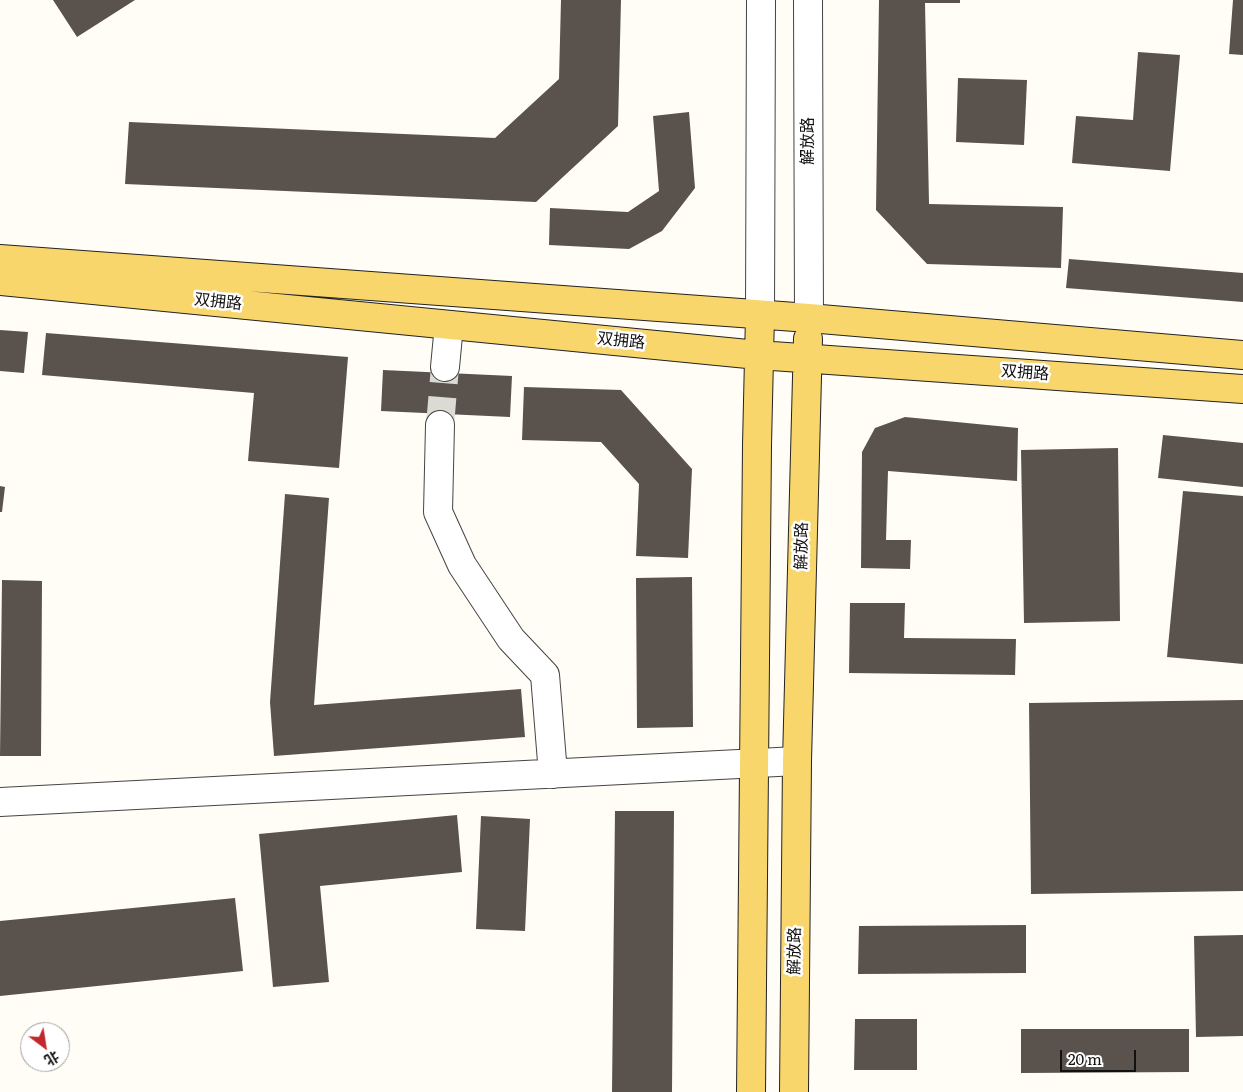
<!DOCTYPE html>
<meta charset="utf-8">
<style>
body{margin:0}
#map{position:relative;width:1243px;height:1092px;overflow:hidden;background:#fffdf5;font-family:Literata,"Noto Sans SC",serif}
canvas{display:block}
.north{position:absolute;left:20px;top:1022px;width:50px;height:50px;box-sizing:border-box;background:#fff;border:1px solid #a0a0a0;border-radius:50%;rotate:149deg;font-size:14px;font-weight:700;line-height:20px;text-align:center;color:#111}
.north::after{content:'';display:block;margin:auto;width:18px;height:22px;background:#c4262e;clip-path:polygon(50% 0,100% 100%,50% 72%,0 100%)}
.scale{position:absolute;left:1060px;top:1050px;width:76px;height:22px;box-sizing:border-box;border:2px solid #111;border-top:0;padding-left:6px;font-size:15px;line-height:18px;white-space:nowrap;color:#111;-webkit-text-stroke:4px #fff;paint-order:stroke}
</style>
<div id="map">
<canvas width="1243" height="1092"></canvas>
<div class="north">北</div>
<div class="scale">20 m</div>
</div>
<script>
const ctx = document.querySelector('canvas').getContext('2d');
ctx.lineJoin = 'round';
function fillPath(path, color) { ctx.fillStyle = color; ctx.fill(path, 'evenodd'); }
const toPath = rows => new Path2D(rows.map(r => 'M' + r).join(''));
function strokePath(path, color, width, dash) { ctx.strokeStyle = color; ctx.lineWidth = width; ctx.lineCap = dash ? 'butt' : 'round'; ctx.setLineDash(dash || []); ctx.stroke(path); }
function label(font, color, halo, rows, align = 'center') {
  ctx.font = font + ' Literata,"Noto Sans SC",serif'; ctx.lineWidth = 5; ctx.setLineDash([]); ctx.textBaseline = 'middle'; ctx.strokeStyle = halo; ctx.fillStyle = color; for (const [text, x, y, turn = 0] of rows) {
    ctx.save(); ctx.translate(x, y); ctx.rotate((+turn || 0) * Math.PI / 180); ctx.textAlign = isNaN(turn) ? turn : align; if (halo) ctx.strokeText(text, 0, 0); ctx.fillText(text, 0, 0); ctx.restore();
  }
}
fillPath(toPath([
 [53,0,135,0,77,37],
 [561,0,621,0,618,126,536,202,125,184,129,122,495,138,559,79],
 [879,0,960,0,960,3,925,3,929,204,1063,207,1061,268,927,264,876,210],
 [1233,0,1243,0,1243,55,1229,54],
 [1138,52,1180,55,1170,171,1072,163,1076,116,1133,120],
 [958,78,1027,80,1024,145,956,142],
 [689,112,695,188,662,231,629,249,549,245,550,208,628,212,659,191,653,116],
 [1069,259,1243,273,1243,302,1066,288],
 [0,330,28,332,24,373,0,371],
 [46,333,348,357,339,468,248,461,254,393,42,375],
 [383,370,512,376,510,417,381,411],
 [524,387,621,390,692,469,688,558,636,556,639,484,601,442,522,440],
 [905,417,1018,428,1017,481,888,471,886,540,911,540,910,569,861,568,862,452,875,428],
 [1163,435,1243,443,1243,487,1158,478],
 [1118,448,1120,621,1024,623,1021,450],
 [0,486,5,487,2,512,0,512],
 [1183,491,1243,496,1243,664,1167,657],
 [285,494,329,498,314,705,521,689,525,737,274,756,270,702],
 [692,577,693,727,637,728,636,578],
 [2,580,42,581,41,756,0,756],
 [850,603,905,603,904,638,1016,639,1015,675,849,673],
 [1243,700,1243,891,1031,894,1029,703],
 [615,811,674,811,672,1092,612,1092],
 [457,815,462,872,320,886,329,982,273,987,259,834],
 [481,816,530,819,525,931,476,929],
 [235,898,243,971,0,996,0,921],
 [1026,925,1026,973,858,974,859,926],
 [1243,935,1243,1036,1196,1037,1194,936],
 [855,1019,917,1019,917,1070,854,1070],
 [1021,1029,1189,1029,1189,1072,1021,1073]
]), '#5a524d');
strokePath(toPath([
 [440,425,445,367]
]), '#dbdad3', 28, [28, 14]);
const minor = toPath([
 [808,0,809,318],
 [760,315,761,0],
 [445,367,449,325],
 [440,425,438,512,462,565,511,639,545,675,553,774],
 [0,802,797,761]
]);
const major = toPath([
 [0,259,809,318,1243,355],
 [0,281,758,355,1243,389],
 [751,1092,757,445,760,315],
 [794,1092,797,761,808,339]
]);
strokePath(minor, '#444', 30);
strokePath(major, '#222', 30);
strokePath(minor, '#fff', 28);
strokePath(major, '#f9d66b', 28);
label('16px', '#111', '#fff', [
 ["解放路",808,141,-90],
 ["双拥路",218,302,6],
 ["双拥路",621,341,6],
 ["双拥路",1025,373,4],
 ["解放路",802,546,-89],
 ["解放路",795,951,-89]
]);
</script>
